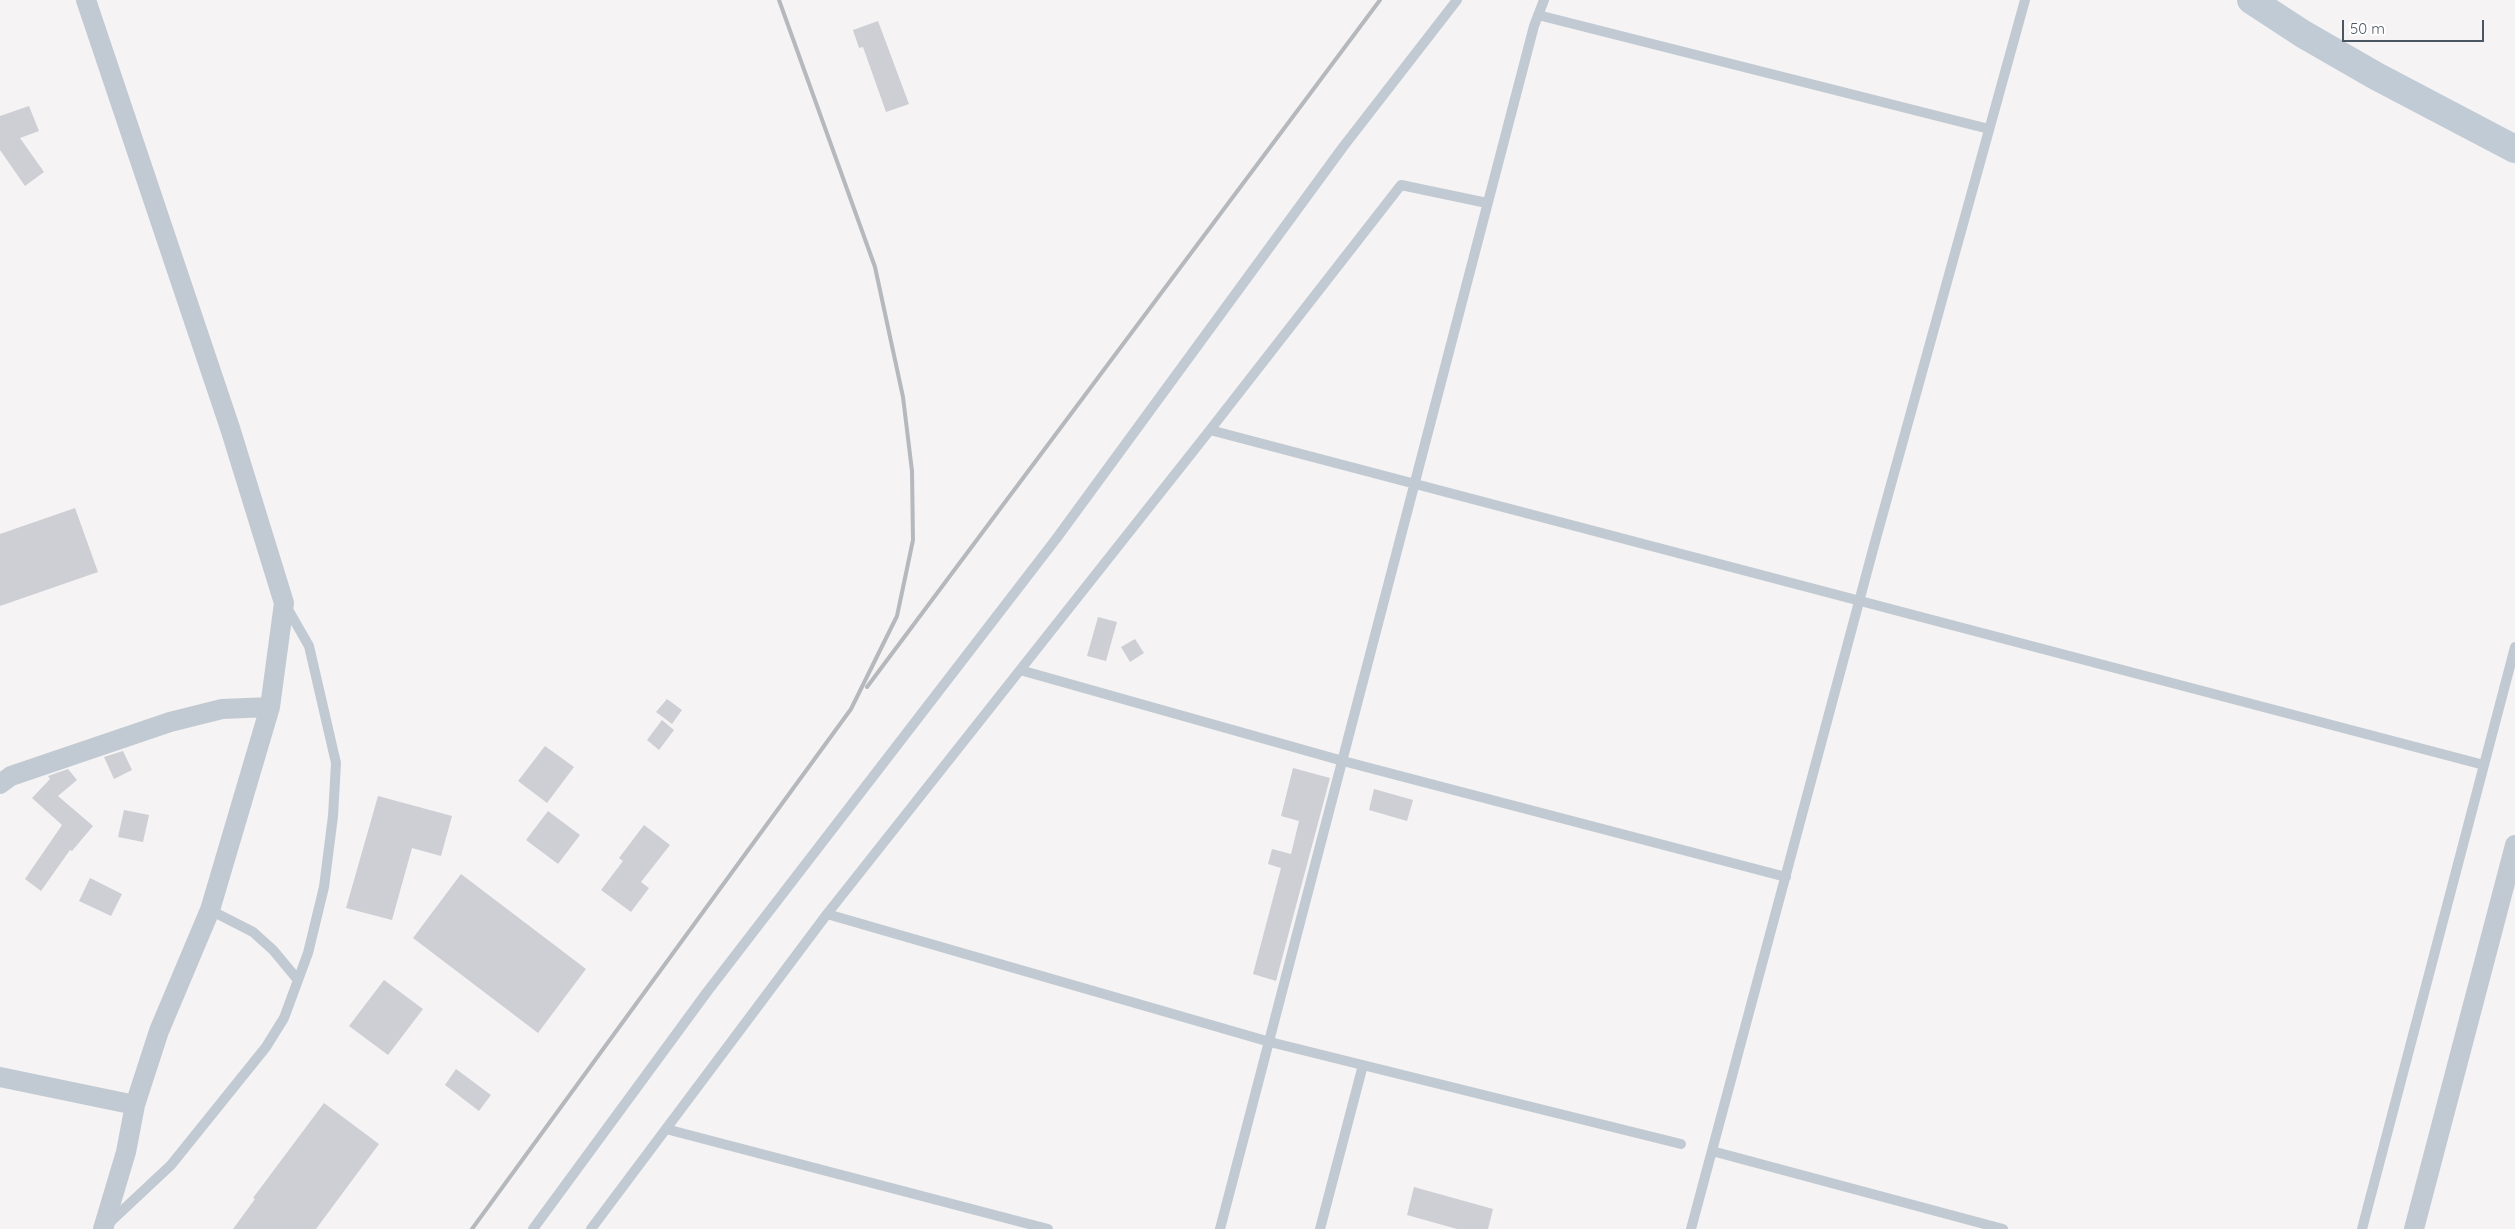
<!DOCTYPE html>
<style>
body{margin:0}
#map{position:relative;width:2515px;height:1229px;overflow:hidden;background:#f5f3f3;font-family:Quicksand,sans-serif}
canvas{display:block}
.scale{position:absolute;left:2342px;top:20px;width:142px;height:22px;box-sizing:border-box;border:2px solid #4a5661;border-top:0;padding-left:6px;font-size:15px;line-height:18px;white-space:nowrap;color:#4a5661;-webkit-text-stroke:4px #fff;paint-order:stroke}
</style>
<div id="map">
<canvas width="2515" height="1229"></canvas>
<div class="scale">50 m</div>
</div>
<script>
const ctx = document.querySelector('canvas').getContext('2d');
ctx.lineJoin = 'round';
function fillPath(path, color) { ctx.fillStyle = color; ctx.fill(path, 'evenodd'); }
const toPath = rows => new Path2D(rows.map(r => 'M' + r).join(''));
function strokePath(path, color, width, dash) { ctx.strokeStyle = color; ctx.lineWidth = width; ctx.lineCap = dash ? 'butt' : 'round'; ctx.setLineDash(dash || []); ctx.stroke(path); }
fillPath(toPath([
 [878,21,909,104,886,112,863,47,859,48,853,30],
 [29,106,39,131,20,138,44,172,25,186,0,150,0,116],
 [75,508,98,572,0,606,0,534],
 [1098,617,1117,622,1106,661,1087,656],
 [1135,639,1144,653,1130,662,1121,647],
 [667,699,682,710,672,724,656,712],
 [662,720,674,730,659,750,647,740],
 [545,746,574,767,547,803,518,781],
 [123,751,132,770,114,779,104,757],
 [1293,768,1330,778,1276,981,1253,974,1281,868,1268,864,1272,849,1291,854,1299,821,1281,816],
 [68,769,77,780,58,796,93,826,72,851,70,850,41,891,25,879,62,825,32,798,50,779,48,776],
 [1374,789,1413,800,1407,821,1369,810],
 [378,796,452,816,441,856,412,848,392,920,346,908],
 [124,810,149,815,143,842,118,837],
 [548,811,580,835,558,864,526,840],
 [644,825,670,845,641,882,649,888,631,912,601,890,623,861,619,858],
 [461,874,586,969,538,1033,413,938],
 [90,878,122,894,111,916,79,901],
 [384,980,423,1009,388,1055,349,1026],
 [456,1069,491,1095,479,1111,445,1085],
 [324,1103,379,1144,316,1229,233,1229,255,1199,253,1198],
 [1414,1187,1493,1209,1488,1229,1457,1229,1407,1215]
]), '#cdcfd5');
strokePath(toPath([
 [1538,15,1989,129],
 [1210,430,1401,185,1487,203],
 [1020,670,1343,761,1786,877],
 [210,910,253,932,273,950,298,980],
 [827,914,1270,1042,1681,1144],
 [666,1129,1048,1229],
 [1712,1151,2003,1229],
 [108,1224,171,1165,266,1047,284,1018,308,953,324,887,333,816,336,763,309,646,286,606],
 [533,1229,707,992,1056,539,1343,147,1457,0],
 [591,1229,827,914,1210,430,2484,765],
 [1220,1229,1534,26,1544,0],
 [1320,1229,1363,1065],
 [1691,1229,1875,542,2025,0],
 [2362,1229,2515,647]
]), '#c1cad2', 10);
strokePath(toPath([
 [86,0,230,428,284,603,270,707,210,910,159,1031,135,1105,126,1152,103,1229],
 [0,784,11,776,170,722,222,709,270,707],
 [0,1077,135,1105],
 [2414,1229,2515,845]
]), '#c1cad2', 20);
strokePath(toPath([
 [2251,0,2303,34,2376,76,2515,149]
]), '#c1cbd6', 28);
strokePath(toPath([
 [867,687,1380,0],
 [472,1229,851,709,897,616,913,540,912,471,903,397,875,267,779,0]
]), '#b5b8bd', 4);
</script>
